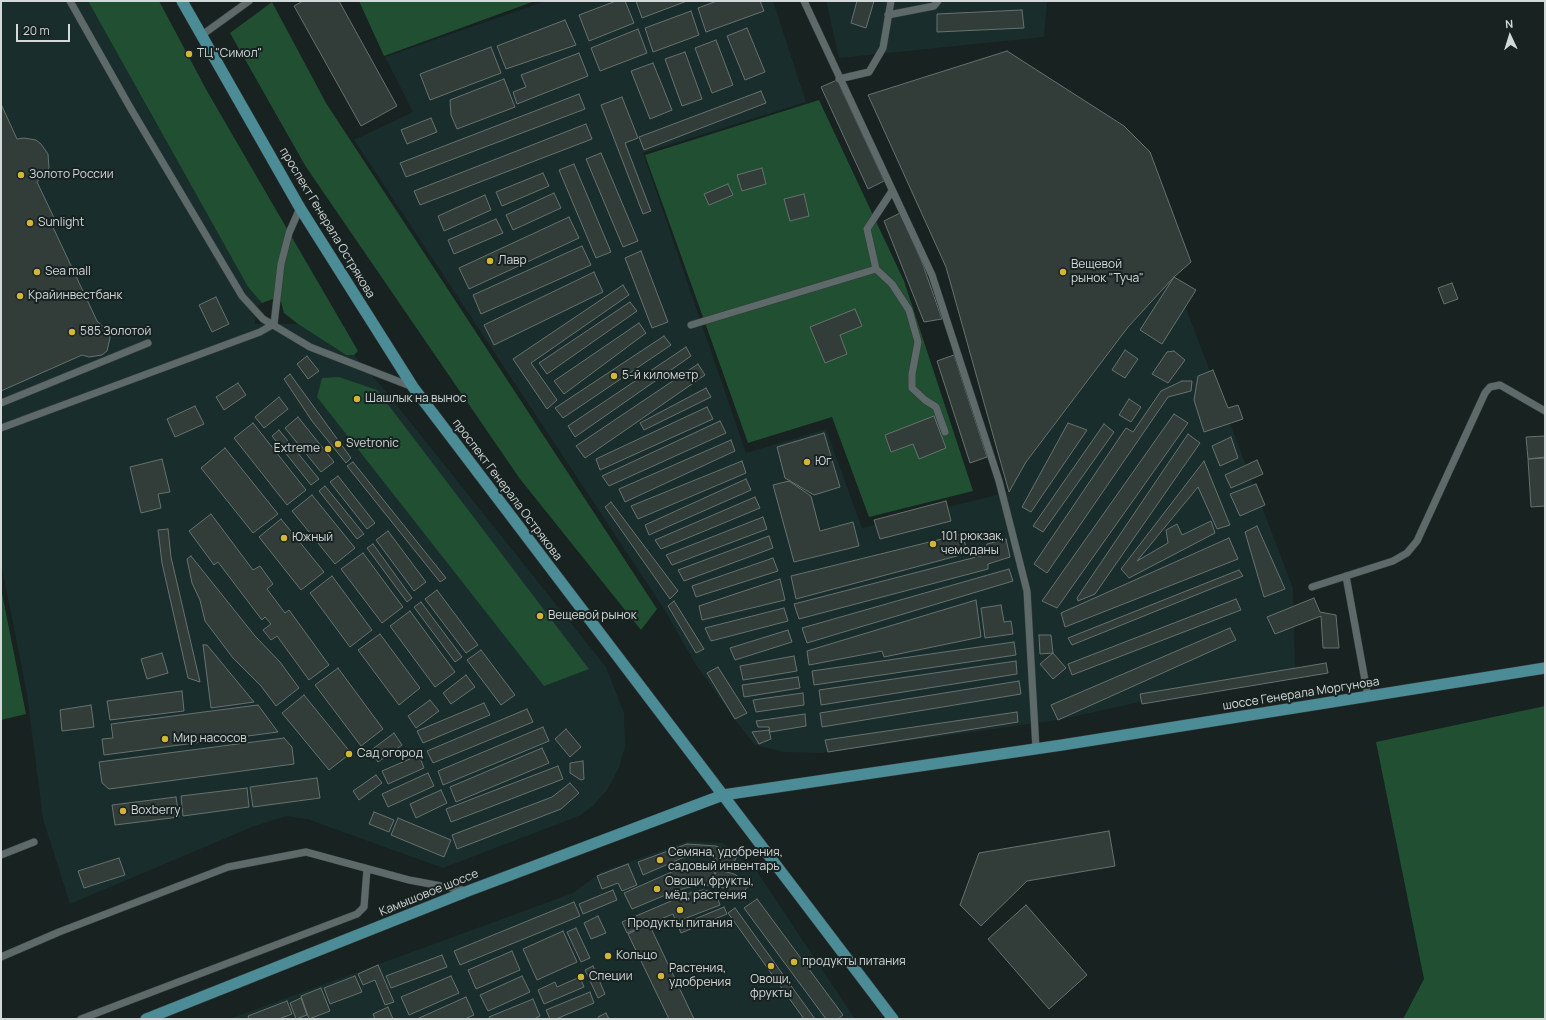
<!DOCTYPE html>
<meta charset="utf-8">
<style>
body{margin:0}
#map{position:relative;width:1546px;height:1020px;overflow:hidden;background:#172221;font-family:Manrope,sans-serif}
canvas{display:block}
.frame{position:absolute;inset:0;border:2px solid #d2d9d8;pointer-events:none}
.north{position:absolute;left:1490px;top:16px;width:40px;height:40px;-webkit-text-stroke:3px #172221;paint-order:stroke;rotate:356deg;font-size:11px;font-weight:700;line-height:16px;text-align:center;color:#d2d9d8}
.north::after{content:'';display:block;margin:auto;width:14px;height:18px;background:#d2d9d8;clip-path:polygon(50% 0,100% 100%,50% 72%,0 100%)}
.scale{position:absolute;left:16px;top:24px;width:54px;height:18px;box-sizing:border-box;border:2px solid #d2d9d8;border-top:0;padding-left:5px;font-size:12px;line-height:14px;white-space:nowrap;color:#d2d9d8;-webkit-text-stroke:3px #172221;paint-order:stroke}
</style>
<div id="map">
<canvas width="1546" height="1020"></canvas>
<div class="frame"></div>
<div class="north">N</div>
<div class="scale">20 m</div>
</div>
<script>
const ctx = document.querySelector('canvas').getContext('2d');
ctx.lineJoin = 'round';
function fillPath(path, color) { ctx.fillStyle = color; ctx.fill(path, 'evenodd'); }
const toPath = rows => new Path2D(rows.map(r => 'M' + r).join(''));
function strokePath(path, color, width, dash) { ctx.strokeStyle = color; ctx.lineWidth = width; ctx.lineCap = dash ? 'butt' : 'round'; ctx.setLineDash(dash || []); ctx.stroke(path); }
function label(font, color, halo, rows, align = 'center') {
  ctx.font = font + ' Manrope,sans-serif'; ctx.lineWidth = 4; ctx.setLineDash([]); ctx.textBaseline = 'middle'; ctx.strokeStyle = halo; ctx.fillStyle = color; for (const [text, x, y, turn = 0] of rows) {
    ctx.save(); ctx.translate(x, y); ctx.rotate((+turn || 0) * Math.PI / 180); ctx.textAlign = isNaN(turn) ? turn : align; if (halo) ctx.strokeText(text, 0, 0); ctx.fillText(text, 0, 0); ctx.restore();
  }
}
fillPath(toPath([
 [1,1,88,1,248,287,262,303,256,307,255,324,298,324,346,355,354,355,383,388,606,667,624,713,625,747,619,768,607,790,593,806,579,816,443,868,307,819,286,816,252,827,70,904,43,819,27,694,1,563],
 [546,1,773,1,806,102,643,153,746,453,826,429,862,528,1009,492,1026,462,1128,327,1174,277,1293,588,1295,668,1058,720,822,753,784,752,755,745,738,724,696,665,664,609,354,140,413,112,385,57],
 [826,1,1047,1,1044,37,839,58],
 [688,841,723,843,758,873,855,1019,229,1019,573,893,601,872]
]), '#192d2c');
fillPath(toPath([
 [88,1,159,1,207,91,358,351,354,355,346,355,298,324,284,313,281,302,273,299,262,303,248,287],
 [359,1,535,1,384,56],
 [272,2,326,103,657,609,641,630,520,479,306,167,230,33],
 [819,100,904,281,973,491,869,517,832,417,748,443,645,155],
 [339,377,377,390,589,669,544,686,317,397,322,378],
 [1,588,26,714,1,720],
 [1545,706,1545,1019,1403,1019,1424,979,1376,742]
]), '#204f32');
const building = toPath([
 [303,1,339,1,397,106,361,126,294,6,303,1],
 [616,1,625,1,634,23,589,41,579,15,616,1],
 [636,1,687,1,642,18,636,1],
 [717,1,760,1,764,11,706,32,698,8,717,1],
 [857,1,874,1,866,28,851,23,857,1],
 [1022,10,1024,28,937,32,937,14,1022,10],
 [691,11,699,35,653,52,645,28,691,11],
 [565,20,576,45,506,69,497,46,565,20],
 [747,28,765,72,745,80,727,36,747,28],
 [638,29,647,53,600,71,591,48,638,29],
 [716,40,733,85,712,93,695,48,716,40],
 [491,47,501,73,430,100,420,74,491,47],
 [1007,51,1124,126,1150,152,1191,262,1174,277,1128,327,1026,462,1009,492,946,267,868,95,1007,51],
 [685,52,702,99,682,106,665,59,685,52],
 [579,53,588,76,517,104,513,92,526,87,521,75,579,53],
 [653,63,672,110,650,119,631,71,653,63],
 [504,79,515,107,457,129,451,115,450,100,504,79],
 [837,80,884,181,868,189,821,87,837,80],
 [761,91,766,103,644,150,639,137,761,91],
 [579,94,585,109,406,177,400,163,579,94],
 [622,97,638,138,625,143,651,211,643,214,601,105,622,97],
 [1,104,17,139,24,138,36,140,41,144,48,154,49,168,37,182,55,220,51,223,97,321,108,331,110,338,107,351,102,355,89,357,82,355,1,391,1,104],
 [431,118,437,132,407,144,401,130,431,118],
 [586,124,592,139,420,205,414,191,586,124],
 [601,153,638,241,623,247,586,159,601,153],
 [574,164,611,252,596,258,559,170,574,164],
 [762,168,766,184,742,191,737,175,762,168],
 [543,173,549,186,502,206,496,192,543,173],
 [728,184,733,195,709,205,704,194,728,184],
 [554,193,561,208,513,230,506,215,554,193],
 [804,194,809,216,790,221,784,199,804,194],
 [485,195,491,210,444,231,438,216,485,195],
 [900,213,923,265,942,319,924,322,884,221,900,213],
 [569,217,579,238,469,289,459,268,569,217],
 [496,219,503,233,454,254,448,240,496,219],
 [582,246,591,265,481,314,473,295,582,246],
 [641,251,668,322,652,328,625,258,641,251],
 [594,272,603,292,494,345,484,325,594,272],
 [1174,277,1196,290,1162,344,1140,330,1174,277],
 [1452,283,1458,299,1444,304,1438,288,1452,283],
 [623,285,629,295,531,363,557,400,547,409,513,359,623,285],
 [216,297,229,324,212,332,199,305,216,297],
 [630,302,637,311,547,374,539,363,630,302],
 [855,309,862,326,840,335,847,354,825,363,810,327,855,309],
 [639,323,646,333,564,394,554,381,639,323],
 [664,336,671,345,563,418,555,408,664,336],
 [686,347,691,356,575,437,568,426,686,347],
 [1125,350,1138,359,1125,378,1112,370,1125,350],
 [1174,351,1185,360,1168,383,1152,374,1167,352,1174,351],
 [954,355,987,457,970,463,937,361,954,355],
 [307,356,319,371,308,379,297,364,307,356],
 [698,364,705,375,585,458,576,446,698,364],
 [1213,370,1228,408,1238,405,1243,419,1204,432,1194,400,1198,376,1213,370],
 [290,374,351,458,346,463,312,421,284,379,290,374],
 [1182,381,1192,381,1191,391,1168,397,1047,573,1034,564,1126,428,1133,432,1161,391,1182,381],
 [238,383,246,395,224,410,216,397,238,383],
 [706,388,711,397,644,430,640,423,706,388],
 [279,397,288,409,264,428,255,417,279,397],
 [1129,399,1141,407,1131,422,1119,415,1129,399],
 [195,406,204,424,175,437,167,419,195,406],
 [707,407,713,419,600,470,596,459,707,407],
 [1174,414,1188,423,1057,608,1042,601,1174,414],
 [934,416,946,448,919,459,913,444,891,452,885,435,934,416],
 [298,417,334,462,321,472,285,428,298,417],
 [720,421,726,433,609,486,602,476,720,421],
 [253,423,306,490,287,505,234,438,253,423],
 [1068,423,1087,430,1031,512,1022,507,1068,423],
 [1104,424,1114,432,1043,532,1033,526,1104,424],
 [279,430,319,479,311,485,272,436,279,430],
 [824,433,840,487,814,495,785,478,777,447,824,433],
 [1188,434,1200,443,1095,594,1078,601,1077,598,1188,434],
 [1545,436,1545,457,1528,459,1526,437,1545,436],
 [1231,437,1238,458,1220,466,1212,446,1231,437],
 [731,440,735,451,625,502,619,489,731,440],
 [225,448,278,514,253,533,201,468,225,448],
 [1545,458,1545,506,1531,507,1528,459,1545,458],
 [162,459,170,492,158,494,161,508,141,513,130,467,162,459],
 [1257,460,1263,474,1231,488,1225,475,1257,460],
 [742,461,746,473,638,519,631,506,742,461],
 [1204,461,1230,525,1217,529,1198,487,1137,561,1168,543,1166,530,1177,524,1182,535,1211,521,1215,533,1129,578,1121,569,1204,461],
 [353,462,446,578,440,582,347,466,353,462],
 [338,476,375,523,367,529,330,482,338,476],
 [746,479,751,490,649,535,645,525,746,479],
 [789,481,811,496,820,531,853,522,859,546,794,562,773,485,789,481],
 [1256,484,1265,505,1240,516,1230,494,1256,484],
 [325,486,364,534,357,539,319,491,325,486],
 [312,495,355,548,335,564,292,511,312,495],
 [755,497,760,508,661,549,655,540,755,497],
 [946,501,951,521,880,539,874,520,946,501],
 [611,502,678,591,670,599,605,507,611,502],
 [211,514,253,570,260,566,273,584,267,589,285,613,289,610,329,665,309,680,277,636,271,640,263,630,271,624,265,617,262,620,218,562,214,565,189,531,211,514],
 [763,517,767,529,672,565,666,555,763,517],
 [281,519,324,572,301,590,259,537,281,519],
 [1257,526,1285,589,1264,597,1245,532,1257,526],
 [168,529,171,557,200,682,188,678,162,563,158,530,168,529],
 [388,531,426,582,414,591,376,540,388,531],
 [962,534,968,553,796,599,791,576,962,534],
 [769,536,773,548,684,581,678,570,769,536],
 [1229,538,1238,559,1065,627,1061,613,1229,538],
 [1006,539,1010,557,988,564,988,569,799,619,794,604,984,555,987,544,1006,539],
 [373,544,412,598,407,602,367,548,373,544],
 [363,553,403,607,382,623,341,569,363,553],
 [191,556,255,636,280,662,299,688,276,706,261,686,233,658,205,621,200,600,192,583,187,559,191,556],
 [773,558,778,571,696,597,692,586,773,558],
 [1009,569,1013,581,807,643,802,628,1009,569],
 [1239,570,1243,576,1072,645,1068,638,1239,570],
 [332,576,372,630,350,647,310,593,332,576],
 [780,579,785,600,702,620,699,606,780,579],
 [437,590,478,645,466,653,425,599,437,590],
 [1314,598,1320,612,1336,615,1339,648,1323,648,1321,616,1275,634,1267,617,1314,598],
 [1236,599,1241,610,1072,675,1068,664,1236,599],
 [976,600,981,637,884,657,882,651,809,665,807,651,976,600],
 [674,601,704,649,696,653,668,606,674,601],
 [421,602,462,657,455,662,414,607,421,602],
 [1001,605,1004,622,1011,621,1013,634,985,638,981,608,1001,605],
 [784,608,788,621,711,641,705,628,784,608],
 [410,611,455,672,435,687,390,626,410,611],
 [1230,628,1236,640,1058,720,1051,705,1230,628],
 [788,630,792,642,735,660,730,648,788,630],
 [380,634,420,688,399,705,358,650,380,634],
 [1039,635,1051,635,1053,653,1040,654,1039,635],
 [1014,642,1016,655,814,685,812,671,1014,642],
 [203,645,207,645,254,702,211,708,203,645],
 [481,650,515,695,501,705,467,660,481,650],
 [162,653,168,673,147,679,141,659,162,653],
 [1053,653,1066,668,1053,679,1040,664,1053,653],
 [794,656,797,671,743,680,740,666,794,656],
 [1016,661,1017,674,821,705,819,690,1016,661],
 [1326,663,1328,673,1142,704,1140,694,1326,663],
 [718,667,747,713,735,719,707,673,718,667],
 [338,668,383,729,361,746,315,685,338,668],
 [466,675,475,687,451,704,443,693,466,675],
 [798,677,800,688,744,697,742,685,798,677],
 [1019,681,1021,694,822,727,820,713,1019,681],
 [182,691,184,711,110,720,107,701,182,691],
 [803,693,804,705,756,712,753,700,803,693],
 [304,695,351,753,329,770,282,713,304,695],
 [430,700,439,711,416,728,408,716,430,700],
 [484,703,490,715,423,743,417,731,484,703],
 [91,705,94,727,62,731,60,710,91,705],
 [258,705,278,732,104,755,102,739,113,738,111,724,258,705],
 [527,709,533,722,433,763,427,751,527,709],
 [1017,712,1018,722,828,752,825,740,1017,712],
 [805,714,806,726,770,732,769,727,758,727,756,721,805,714],
 [543,727,549,741,443,785,438,771,543,727],
 [566,729,581,747,570,757,555,739,566,729],
 [769,730,771,739,759,744,752,732,769,730],
 [394,733,402,745,378,762,370,751,394,733],
 [284,738,292,747,294,764,109,789,102,783,99,762,284,738],
 [542,748,549,763,456,802,450,787,542,748],
 [419,755,424,768,388,784,382,771,419,755],
 [583,761,584,779,581,780,570,773,570,763,583,761],
 [558,766,563,779,451,822,446,809,558,766],
 [428,773,434,786,388,807,382,794,428,773],
 [376,775,382,783,359,800,353,791,376,775],
 [317,778,320,798,253,807,250,787,317,778],
 [570,783,579,793,561,809,457,849,452,835,552,797,570,783],
 [247,788,249,807,183,816,181,796,247,788],
 [441,790,447,803,416,818,410,804,441,790],
 [176,797,179,817,115,825,112,805,176,797],
 [374,812,394,820,389,832,369,824,374,812],
 [398,818,451,840,444,857,391,835,398,818],
 [1109,831,1115,866,1027,881,981,926,960,905,979,853,1109,831],
 [687,844,716,846,737,856,732,866,711,857,699,856,682,858,643,875,638,862,687,844],
 [119,858,125,875,84,888,78,871,119,858],
 [628,864,637,885,622,891,618,883,602,889,597,876,628,864],
 [703,866,716,869,712,886,701,884,675,891,632,909,624,893,676,870,703,866],
 [716,869,734,874,750,884,739,897,724,888,712,886,716,869],
 [613,890,617,900,583,914,579,904,613,890],
 [703,890,715,892,720,905,676,922,673,914,627,933,622,922,692,892,703,890],
 [757,899,843,1015,838,1019,826,1019,744,908,757,899],
 [574,902,580,916,460,965,454,951,574,902],
 [1026,905,1087,975,1049,1009,988,939,1026,905],
 [724,907,727,914,681,933,678,926,724,907],
 [735,908,815,1019,804,1019,728,913,735,908],
 [598,916,606,933,591,939,584,923,598,916],
 [649,924,694,1019,669,1019,628,934,649,924],
 [576,928,590,958,581,962,567,932,576,928],
 [563,931,577,962,537,980,523,949,563,931],
 [512,951,520,970,476,989,468,970,512,951],
 [442,955,447,967,391,988,386,976,442,955],
 [378,965,394,1002,385,1005,375,980,363,985,358,974,378,965],
 [593,966,605,994,598,998,585,970,593,966],
 [355,976,362,992,330,1004,324,988,355,976],
 [451,976,459,993,409,1015,401,997,451,976],
 [522,976,530,992,488,1011,480,995,522,976],
 [580,977,584,987,544,1004,538,990,555,982,557,987,580,977],
 [321,988,330,1011,309,1019,301,996,321,988],
 [590,992,594,1003,556,1019,550,1019,546,1010,590,992],
 [466,997,474,1015,465,1019,417,1019,466,997],
 [301,998,307,1015,296,1019,290,1003,301,998],
 [533,999,540,1016,534,1019,490,1019,489,1017,533,999],
 [287,1001,292,1014,279,1019,249,1019,248,1016,287,1001],
 [388,1007,393,1019,375,1019,373,1014,388,1007],
 [606,1013,609,1019,599,1019,598,1017,606,1013]
]);
fillPath(building, '#323c39');
strokePath(building, '#66726e', 1);
const service = toPath([
 [70,1,131,109,242,296,263,319,310,347,413,387],
 [804,1,932,275,999,481,1027,591,1036,749],
 [888,15,934,6,938,1],
 [202,35,249,1],
 [839,79,869,72,883,48,891,1],
 [876,269,892,284,909,310,918,342,912,374,912,388,925,400,936,407,945,432],
 [691,325,876,269,867,229,892,191],
 [1,403,148,343],
 [1,428,260,332,274,324,281,264,289,233,300,208],
 [1346,576,1368,697],
 [1312,587,1393,561,1407,553,1417,541,1485,393,1490,387,1500,385,1545,411],
 [1,855,34,842],
 [1,957,59,932,228,867,306,852,409,880,468,891],
 [81,1019,357,914,364,907,367,869]
]);
const primary = toPath([
 [182,1,300,208,413,387,893,1019],
 [146,1019,468,891,723,795,1062,745,1545,668]
]);
strokePath(service, '#353c3c', 8);
strokePath(primary, '#353c3c', 12);
strokePath(service, '#5d6a69', 7);
strokePath(primary, '#4c8c97', 11);
for (const [x, y, r, color] of [
 [189,54,4,"#d3b635"],
 [21,175,4,"#d3b635"],
 [30,223,4,"#d3b635"],
 [490,261,4,"#d3b635"],
 [37,272,4,"#d3b635"],
 [1063,272,4,"#d3b635"],
 [20,296,4,"#d3b635"],
 [72,332,4,"#d3b635"],
 [614,376,4,"#d3b635"],
 [357,399,4,"#d3b635"],
 [338,444,4,"#d3b635"],
 [328,449,4,"#d3b635"],
 [807,462,4,"#d3b635"],
 [284,538,4,"#d3b635"],
 [933,544,4,"#d3b635"],
 [540,616,4,"#d3b635"],
 [165,739,4,"#d3b635"],
 [349,754,4,"#d3b635"],
 [123,811,4,"#d3b635"],
 [660,860,4,"#d3b635"],
 [657,889,4,"#d3b635"],
 [680,910,4,"#d3b635"],
 [608,956,4,"#d3b635"],
 [794,962,4,"#d3b635"],
 [771,966,4,"#d3b635"],
 [661,976,4,"#d3b635"],
 [581,977,4,"#d3b635"]
]) { const dot = new Path2D(); dot.arc(x, y, r, 0, 2 * Math.PI); ctx.fillStyle = color; ctx.fill(dot); strokePath(dot, '#172221', 1.5); }
label('12px', '#d2d9d8', '#172221', [
 ["ТЦ \"Симол\"",197,54],
 ["Золото России",29,175],
 ["Sunlight",38,223],
 ["Лавр",498,261],
 ["Вещевой",1071,265],
 ["рынок \"Туча\"",1071,279],
 ["Sea mall",45,272],
 ["Крайинвестбанк",28,296],
 ["585 Золотой",80,332],
 ["5-й километр",622,376],
 ["Шашлык на вынос",365,399],
 ["Svetronic",346,444],
 ["Extreme",320,449,"right"],
 ["Юг",815,462],
 ["101 рюкзак,",941,537],
 ["чемоданы",941,551],
 ["Южный",292,538],
 ["Вещевой рынок",548,616],
 ["Мир насосов",173,739],
 ["Сад огород",357,754],
 ["Boxberry",131,811],
 ["Семяна, удобрения,",668,853],
 ["садовый инвентарь",668,867],
 ["Овощи, фрукты,",665,882],
 ["мёд, растения",665,896],
 ["Продукты питания",680,924,"center"],
 ["Кольцо",616,956],
 ["продукты питания",802,962],
 ["Растения,",669,969],
 ["удобрения",669,983],
 ["Специи",589,977],
 ["Овощи,",771,980,"center"],
 ["фрукты",771,994,"center"]
], 'left');
label('12px', '#d2d9d8', '#172221', [
 ["проспект Генерала Острякова",327,223,59],
 ["проспект Генерала Острякова",507,490,53],
 ["шоссе Генерала Моргунова",1301,694,-9],
 ["Камышовое шоссе",429,893,-22]
]);
</script>
